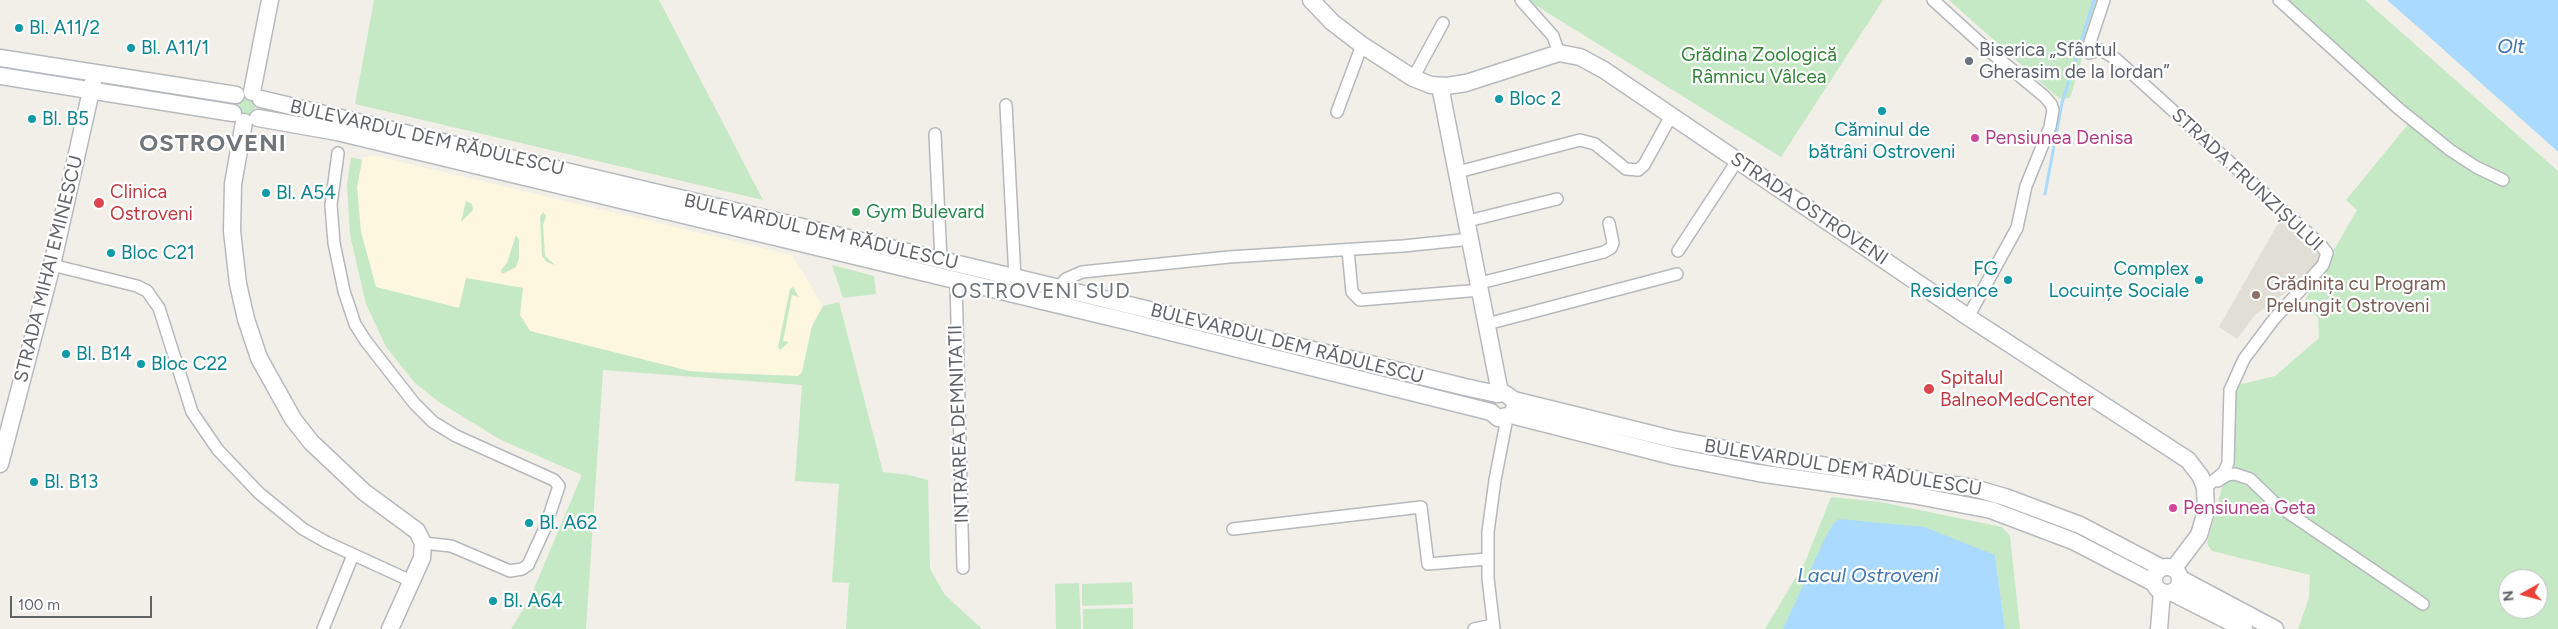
<!DOCTYPE html>
<meta charset="utf-8">
<style>
body{margin:0}
#map{position:relative;width:2558px;height:629px;overflow:hidden;background:#f1efe8;font-family:Figtree,sans-serif}
canvas{display:block}
.north{position:absolute;left:2498px;top:569px;width:50px;height:50px;box-sizing:border-box;background:#fff;border:1px solid #bfc1c3;border-radius:50%;rotate:263deg;font-size:14px;font-weight:700;line-height:20px;text-align:center;color:#5f6368}
.north::after{content:'';display:block;margin:auto;width:18px;height:22px;background:#ea4335;clip-path:polygon(50% 0,100% 100%,50% 72%,0 100%)}
.scale{position:absolute;left:10px;top:596px;width:142px;height:22px;box-sizing:border-box;border:2px solid #5f6368;border-top:0;padding-left:6px;font-size:15px;line-height:18px;white-space:nowrap;color:#5f6368;-webkit-text-stroke:4px #fff;paint-order:stroke}
</style>
<div id="map">
<canvas width="2558" height="629"></canvas>
<div class="north">N</div>
<div class="scale">100 m</div>
</div>
<script>
const g = document.querySelector('canvas').getContext('2d');
g.lineJoin = 'round';
function paint(path, color) {
  g.fillStyle = color;
  g.fill(path, 'evenodd');
}
function shape(rows) {
  const path = new Path2D();
  for (const r of rows) {
    if (r.length === 3) {
      path.moveTo(r[0] + r[2], r[1]);
      path.arc(r[0], r[1], r[2], 0, 2 * Math.PI);
      continue;
    }
    path.moveTo(r[0], r[1]);
    for (let i = 2; i < r.length; i += 2) path.lineTo(r[i], r[i + 1]);
  }
  return path;
}
function stroke(path, color, width, dash) {
  g.strokeStyle = color;
  g.lineWidth = width;
  g.lineCap = dash ? 'butt' : 'round';
  g.setLineDash(dash || []);
  g.stroke(path);
}
function write(font, color, halo, rows, align = 'center') {
  g.font = font + ' Figtree,sans-serif';
  g.lineWidth = 4.5;
  g.setLineDash([]);
  g.textBaseline = 'middle';
  g.strokeStyle = halo;
  g.fillStyle = color;
  for (const [text, x, y, turn = 0] of rows) {
    g.save();
    g.translate(x, y);
    g.rotate((+turn || 0) * Math.PI / 180);
    g.textAlign = isNaN(turn) ? turn : align;
    if (halo) g.strokeText(text, 0, 0);
    g.fillText(text, 0, 0);
    g.restore();
  }
}
paint(shape([
 [376,156,792,255,823,306,812,326,802,372,798,376,690,371,546,337,530,331,523,323,520,315,523,288,466,278,460,308,376,287,361,232,357,187,363,157]
]), '#fef7e0');
paint(shape([
 [2280,220,2322,254,2308,276,2255,315,2237,339,2219,327]
]), '#e1ded6');
paint(shape([
 [374,0,659,0,763,200,355,104],
 [1527,0,1883,0,1781,157],
 [1949,0,2100,0,2070,98,2061,99,2055,95],
 [2286,0,2365,0,2558,171,2558,629,2298,629,2309,598,2310,575,2212,551,2207,544,2221,491,2234,459,2232,439,2234,396,2238,385,2275,376,2319,338,2318,318,2307,306,2306,298,2357,210,2346,200,2410,122],
 [2508,579,2538,579,2538,609,2508,609],
 [247,107,8],
 [351,157,362,160,357,187,361,232,376,287,459,308,466,278,523,288,520,315,530,331,689,371,717,373,798,376,802,372,812,326,823,306,839,302,883,472,909,475,928,480,930,569,945,595,982,629,846,629,849,583,832,582,839,484,795,481,802,385,603,370,586,629,511,629,530,598,582,475,501,440,439,402,415,383,386,347,366,304,350,235,347,184],
 [466,201,472,204,473,210,461,222],
 [543,212,546,216,543,225,545,256,555,265,547,262,542,256,540,217],
 [516,235,519,240,519,258,516,267,502,274,501,270,507,263],
 [832,265,874,276,876,294,843,298],
 [793,287,799,297,792,295,783,341,789,342,780,350,778,347,790,289],
 [1831,497,1880,502,2002,527,2010,536,2020,629,2005,629,1995,555,1834,523,1783,629,1765,629,1805,562],
 [1132,582,1133,604,1082,606,1082,584],
 [1079,583,1081,629,1056,629,1055,584],
 [1133,608,1133,629,1083,629,1083,609]
]), '#c5e8c5');
paint(shape([
 [2387,0,2558,0,2558,152,2419,28],
 [1839,519,1924,527,1995,555,2005,629,1783,629,1826,536,1834,523]
]), '#aadaff');
paint(shape([
 [2384,0,2419,28,2558,152,2558,154]
]), '#f1efe8');
stroke(shape([
 [2045,194,2062,103,2094,0]
]), '#aadaff', 3);
const street = shape([
 [1521,0,1553,36,1559,53],
 [1933,0,1987,49,2044,96,2051,104,2053,110,2050,127,2026,186,2017,228,1968,317],
 [2104,0,2089,45,2089,53,2101,50,2116,59,2320,244,2327,253,2323,265,2274,319,2244,359,2230,390,2228,463,2224,472,2205,488],
 [2279,0,2399,109,2450,150,2476,167,2503,180],
 [1413,78,1443,23],
 [1006,105,1015,278],
 [1337,112,1362,45],
 [935,134,941,260],
 [338,153,331,205,334,243,344,291,355,324,365,340,414,403,433,422,456,436,554,480,559,486,545,528,528,565,522,569,510,571,451,546,423,543],
 [1458,172,1580,140,1595,144,1626,169,1638,170,1644,165,1671,116],
 [1468,221,1557,199],
 [1348,250,1352,292,1360,300,1481,290],
 [1678,251,1737,161],
 [52,265,137,286,147,291,159,308,192,412,218,450,259,493,303,529,326,542,411,581],
 [956,280,963,568],
 [1480,283,1604,252,1611,248,1613,243,1609,223],
 [1058,288,1066,279,1082,272,1229,257,1403,246,1471,239],
 [1487,324,1677,274],
 [2218,481,2227,475,2235,474,2250,479,2277,505,2423,604],
 [1233,529,1421,507,1428,564,1487,559],
 [323,629,353,555],
 [1474,629,1493,625],
 [1494,629,1488,578,1488,532,1495,480,1507,418]
]);
const secondary = shape([
 [1311,0,1332,22,1362,45,1413,78,1431,85,1447,86,1466,83,1559,53,1580,57,1604,70,1968,317,2188,460,2201,477,2205,488,2206,511,2199,535,2174,568],
 [0,58,236,95],
 [0,76,233,113],
 [1440,86,1500,393],
 [252,92,270,0],
 [261,99,1043,284,1465,387,1497,394,1504,393,1514,400,1672,439,1774,458,1974,488,2005,497,2080,525,2162,568],
 [258,118,337,132,1126,321,1491,412,1498,418,1511,415,1515,408,1514,400],
 [244,122,233,184,232,231,238,284,246,319,259,358,293,419,311,442,364,492,417,531,423,543,422,558,390,629],
 [1511,415,1676,457,1758,473,1913,495,1991,510,2073,541,2154,583],
 [0,464,52,265,95,73],
 [2167,580,13],
 [2181,579,2275,629],
 [2173,593,2244,629],
 [2159,629,2162,592]
]);
stroke(street, '#b5b8bc', 14);
stroke(secondary, '#b6babf', 19);
stroke(street, '#fff', 11);
stroke(secondary, '#fff', 16);
for (const [x, y, r, color] of [
 [19,28,5,"#0f9aa8"],
 [131,48,5,"#0f9aa8"],
 [1969,61,5,"#6b7280"],
 [1499,99,5,"#0f9aa8"],
 [1882,111,5,"#0f9aa8"],
 [32,119,5,"#0f9aa8"],
 [1975,138,5,"#d1479c"],
 [266,193,5,"#0f9aa8"],
 [99,203,6,"#e0444e"],
 [856,212,5,"#2e9e5b"],
 [111,253,5,"#0f9aa8"],
 [2008,280,5,"#0f9aa8"],
 [2199,280,5,"#0f9aa8"],
 [2256,295,5,"#8d6e63"],
 [66,354,5,"#0f9aa8"],
 [141,364,5,"#0f9aa8"],
 [1929,389,6,"#e0444e"],
 [34,482,5,"#0f9aa8"],
 [2173,508,5,"#d1479c"],
 [529,523,5,"#0f9aa8"],
 [493,601,5,"#0f9aa8"]
]) {
  const dot = new Path2D();
  dot.arc(x, y, r, 0, 2 * Math.PI);
  g.fillStyle = color;
  g.fill(dot);
  stroke(dot, '#fff', 2);
}
write('19px', '#0d838f', '#fff', [
 ["Bl. A11/2",29,28],
 ["Bl. A11/1",141,48],
 ["Bloc 2",1509,99],
 ["Bl. B5",42,119],
 ["Căminul de",1882,130,"center"],
 ["bătrâni Ostroveni",1882,152,"center"],
 ["Bl. A54",276,193],
 ["Bloc C21",121,253],
 ["FG",1998,269,"right"],
 ["Residence",1998,291,"right"],
 ["Complex",2189,269,"right"],
 ["Locuințe Sociale",2189,291,"right"],
 ["Bl. B14",76,354],
 ["Bloc C22",151,364],
 ["Bl. B13",44,482],
 ["Bl. A62",539,523],
 ["Bl. A64",503,601]
], 'left');
write('19px', '#5b616d', '#fff', [
 ["Biserica „Sfântul",1979,50],
 ["Gherasim de la Iordan”",1979,72]
], 'left');
write('19px', '#348238', '#fff', [
 ["Grădina Zoologică",1759,55],
 ["Râmnicu Vâlcea",1759,77]
]);
write('19px', '#5f6368', '#fff', [
 ["BULEVARDUL DEM RĂDULESCU",427,138,13],
 ["STRADA FRUNZIȘULUI",2247,180,43],
 ["STRADA OSTROVENI",1809,209,34],
 ["BULEVARDUL DEM RĂDULESCU",821,232,13],
 ["STRADA MIHAI EMINESCU",49,269,-76],
 ["BULEVARDUL DEM RĂDULESCU",1287,344,14],
 ["INTRAREA DEMNITATII",959,424,-92],
 ["BULEVARDUL DEM RĂDULESCU",1843,468,9]
]);
write('19px', '#b23c85', '#fff', [
 ["Pensiunea Denisa",1985,138],
 ["Pensiunea Geta",2183,508]
], 'left');
write('19px', '#be3a42', '#fff', [
 ["Clinica",110,192],
 ["Ostroveni",110,214],
 ["Spitalul",1940,378],
 ["BalneoMedCenter",1940,400]
], 'left');
write('19px', '#27864d', '#fff', [
 ["Gym Bulevard",866,212]
], 'left');
write('19px', '#785e54', '#fff', [
 ["Grădinița cu Program",2266,284],
 ["Prelungit Ostroveni",2266,306]
], 'left');
write('italic 20px', '#4174aa', '#fff', [
 ["Olt",2511,47],
 ["Lacul Ostroveni",1868,576]
]);
g.letterSpacing = '1px';
write('21px', '#70757a', '#fff', [
 ["OSTROVENI SUD",1041,292]
]);
g.letterSpacing = '0px';
g.letterSpacing = '1px';
write('bold 24px', '#70757a', '#fff', [
 ["OSTROVENI",213,144]
]);
g.letterSpacing = '0px';
</script>
